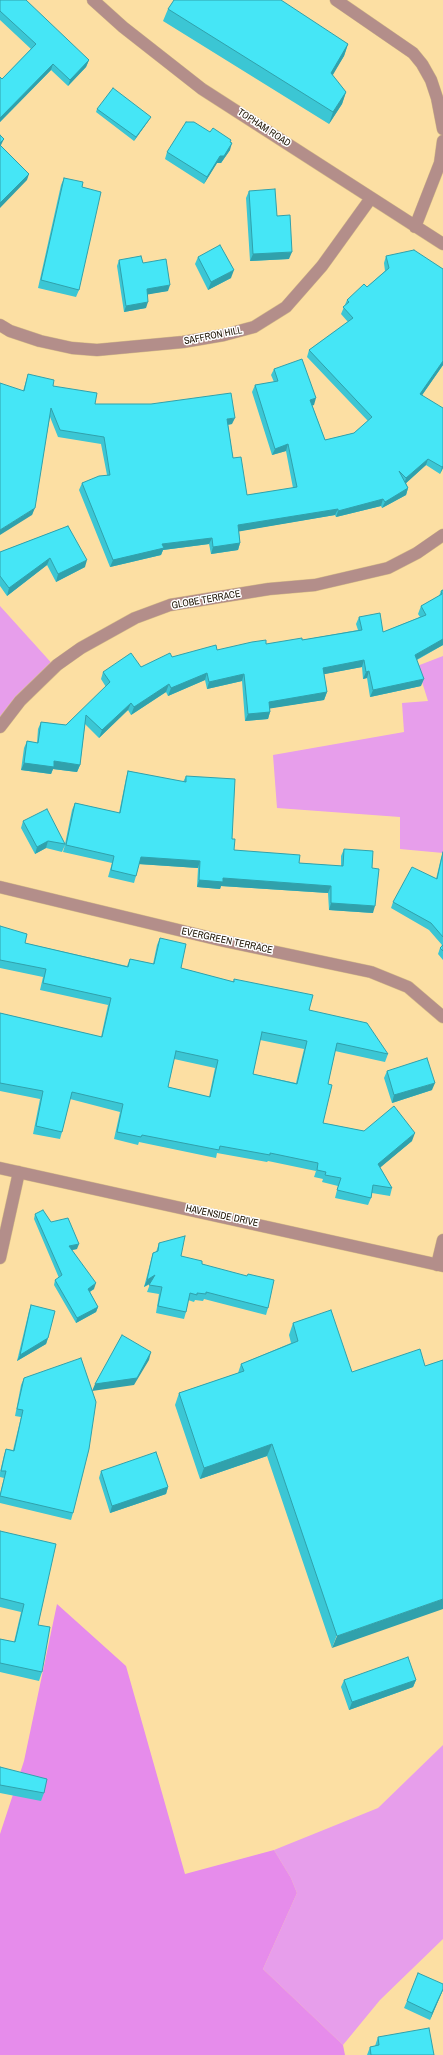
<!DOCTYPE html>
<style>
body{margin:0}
canvas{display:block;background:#fcdfa3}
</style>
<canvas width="443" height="2055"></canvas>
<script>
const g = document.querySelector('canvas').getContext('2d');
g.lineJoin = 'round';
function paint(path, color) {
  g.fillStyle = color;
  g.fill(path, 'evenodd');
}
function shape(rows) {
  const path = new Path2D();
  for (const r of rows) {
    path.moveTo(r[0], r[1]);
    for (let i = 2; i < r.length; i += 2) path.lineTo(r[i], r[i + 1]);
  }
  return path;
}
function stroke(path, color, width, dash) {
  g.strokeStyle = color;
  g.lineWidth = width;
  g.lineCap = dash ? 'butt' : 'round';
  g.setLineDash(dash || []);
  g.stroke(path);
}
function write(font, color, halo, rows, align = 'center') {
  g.font = font + ' "Archivo Narrow",sans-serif';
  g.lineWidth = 3;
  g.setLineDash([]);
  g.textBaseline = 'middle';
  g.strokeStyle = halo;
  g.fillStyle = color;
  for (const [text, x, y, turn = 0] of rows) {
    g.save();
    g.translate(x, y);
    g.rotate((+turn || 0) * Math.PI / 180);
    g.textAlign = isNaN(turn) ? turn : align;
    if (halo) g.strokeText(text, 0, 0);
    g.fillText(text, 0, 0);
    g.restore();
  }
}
paint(shape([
 [0,606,56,668,0,727],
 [443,656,443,853,400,849,400,817,277,808,273,755,404,732,402,703,428,701,417,666],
 [443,1745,443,1939,380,2000,343,2045,263,1969,297,1893,291,1878,274,1850,378,1808]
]), '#e79eeb');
paint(shape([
 [57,1604,126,1666,185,1874,274,1850,291,1878,297,1893,263,1969,343,2045,345,2055,0,2055,0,1834,24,1761]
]), '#e68ceb');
const minor = shape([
 [93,0,123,27,202,89,443,244],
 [336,0,413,53,422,64,431,80,437,98,443,129],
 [415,227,440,163,443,141],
 [0,325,10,331,40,341,72,348,97,350,183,342,224,335,254,327,286,307,322,266,371,198],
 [0,727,20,701,57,665,81,648,135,618,170,605,269,589,315,585,388,568,417,553,443,535],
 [0,887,224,941,371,972,408,987,443,1017],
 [0,1168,443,1266],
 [0,1258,19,1172],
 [437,1265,443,1240]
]);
stroke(minor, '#d8be89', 13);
stroke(minor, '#b38e8a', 12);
paint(shape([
 [0,0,89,60,86,67,68,86,51,70,0,122,0,77,2,79,31,49,0,20],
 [168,9,348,44,344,56,332,75,346,92,342,104,329,124,163,21],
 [97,109,149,120,134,141,96,112],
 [210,132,230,142,230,150,221,163,217,163,204,184,165,159,167,152],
 [64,178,82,187,79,290,76,297,38,288,61,185],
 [249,191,277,216,289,259,250,261,246,198],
 [386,256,443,269,443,365,422,395,443,468,440,474,426,465,406,483,408,488,406,495,382,508,381,506,336,517,335,515,239,531,240,543,238,550,211,554,209,544,163,550,161,555,110,567,79,490,82,483,107,475,101,444,58,437,50,417,32,515,23,391,26,381,28,374,53,386,95,404,232,424,228,425,233,458,247,495,293,488,286,451,272,455,252,392,255,385,274,382,271,375,274,369,314,405,312,405,325,440,354,433,368,421,307,357,309,350,348,322,341,314,347,300,367,287,385,271,384,263],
 [198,257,231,278,208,290,195,264],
 [119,260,143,263,168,291,147,294,146,308,124,312,117,266],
 [68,526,85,567,56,582,47,565,7,596,0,586,0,552],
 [443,590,443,645,417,660,421,686,370,697,367,678,363,679,362,667,324,674,327,692,324,700,270,708,270,712,268,719,245,721,242,681,207,689,205,680,168,696,166,692,131,715,128,710,99,738,85,724,80,765,77,772,53,769,51,774,21,770,24,748,27,741,37,743,38,729,41,722,66,725,106,687,101,679,103,672,141,667,172,657,217,650,302,640,358,630,356,624,359,617,383,632,420,617,418,614,421,606,439,596,441,591],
 [128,771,183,782,186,776,232,839,234,850,299,863,341,866,341,856,344,849,372,868,373,913,329,910,328,893,221,886,220,889,197,887,198,868,139,864,136,876,134,883,108,877,112,863,63,852,65,845,62,852,46,848,35,854,21,828,23,821,65,844,72,810,75,803,119,813,126,778],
 [443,852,443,960,438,954,440,948,442,945,429,930,391,908,393,902,436,879,441,858],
 [0,926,25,943,127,966,130,959,153,964,157,945,160,938,181,968,233,982,234,979,309,1010,388,1054,385,1062,335,1051,328,1084,323,1123,364,1131,412,1141,380,1167,392,1188,390,1196,372,1193,371,1198,368,1205,335,1198,338,1186,322,1182,323,1179,314,1177,316,1171,268,1161,267,1162,217,1153,216,1158,139,1142,138,1145,114,1139,120,1112,70,1099,62,1132,60,1139,33,1134,40,1099,0,1091,0,1013,101,1037,108,1005,40,990,43,977,0,968],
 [260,1040,304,1049,296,1083,253,1074],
 [174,1059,215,1068,209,1097,168,1087],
 [387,1071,432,1090,392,1103,384,1078],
 [35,1214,51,1222,77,1249,72,1250,94,1289,90,1292,98,1307,96,1312,76,1323,54,1285,55,1280,59,1278,34,1219],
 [159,1243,181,1256,202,1264,268,1308,266,1315,204,1299,203,1301,195,1300,194,1302,188,1300,186,1312,184,1319,156,1313,159,1294,147,1292,150,1284,144,1287,151,1260,153,1253,156,1252],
 [31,1305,48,1338,46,1344,17,1361,29,1311],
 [293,1323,352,1372,425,1366,443,1360,332,1648,267,1456,200,1479,175,1405,179,1393,238,1373,241,1364,291,1343,289,1335],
 [24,1378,73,1513,71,1520,0,1503,0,1494,4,1478,0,1477,0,1472,4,1455,6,1449,13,1450,21,1417,15,1416,21,1385],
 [101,1471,168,1487,166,1494,110,1513,99,1478],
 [0,1531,38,1625,42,1672,39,1681,0,1672,0,1639,14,1642,21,1612,0,1607],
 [344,1680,416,1680,413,1687,349,1710,341,1687],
 [0,1767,44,1793,41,1801,0,1793],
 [443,1984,443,1990,430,2020,404,2008,407,2001],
 [378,2037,434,2055,367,2055,370,2047,375,2046]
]), '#3bc6d4');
paint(shape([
 [348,44,344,56,327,85,331,73],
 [89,60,86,67,68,86,70,80],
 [53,64,51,70,0,122,0,118],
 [346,92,342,104,329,124,333,112],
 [151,117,149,120,134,141,136,137],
 [4,139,0,147,0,143],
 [232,143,230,150,221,163,217,163,204,184,207,177,220,156],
 [29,174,27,180,0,208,0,203],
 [292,252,289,259,250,261,253,254],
 [234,270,231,278,208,290,211,282],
 [170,285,168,291,145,295,147,289],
 [148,302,146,308,124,312,126,306],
 [443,361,443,365,418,401,420,394],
 [316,398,314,405,308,407,310,400],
 [235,418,232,424,224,425,227,419],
 [288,444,286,451,272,455,275,449],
 [428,459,426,465,404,485,406,478],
 [443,466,443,468,440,474,442,467],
 [408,488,406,495,382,508,385,502],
 [383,499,381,506,336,517,338,511],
 [35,508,32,515,0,535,0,530],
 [338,509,335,515,236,532,238,525],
 [212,538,209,544,163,550,161,555,110,567,113,560,162,544],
 [240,543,238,550,211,554,213,547],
 [50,558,47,565,7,596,9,588],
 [87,560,85,567,56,582,58,574],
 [443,639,443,645,412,662,415,655],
 [364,660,362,667,320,675,323,668],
 [369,671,367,678,363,679,366,672],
 [207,673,205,680,168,696,171,688],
 [244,674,242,681,207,689,209,682],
 [424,679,421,686,370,697,373,690],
 [169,684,166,692,131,715,134,707],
 [327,692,324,700,267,709,269,702],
 [131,703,128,710,99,738,102,730],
 [270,712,268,719,245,721,248,714],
 [54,761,80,765,77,772,53,769,51,774,21,770,24,763],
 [48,841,46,848,35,854,37,847],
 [141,857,200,861,198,868,138,864],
 [223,878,331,886,328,893,221,886,220,889,197,887,199,880],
 [331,903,375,906,373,913,329,910],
 [435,1083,432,1090,392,1103,394,1095],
 [415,1133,412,1141,375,1172,378,1164],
 [79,1244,77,1249,67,1251,69,1246],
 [155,1275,152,1282,144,1287,147,1280],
 [96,1283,94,1289,86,1294,88,1289],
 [98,1307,96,1312,76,1323,77,1318],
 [48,1338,46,1344,17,1361,20,1355],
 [151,1352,149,1360,134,1385,92,1391,95,1384],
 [272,1444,267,1456,200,1479,204,1468],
 [168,1487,166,1494,110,1513,112,1506],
 [443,1599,443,1609,332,1648,337,1636],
 [416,1680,413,1687,349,1710,352,1702],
 [443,1989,442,1992,430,2020,432,2013]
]), '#30a1ac');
const building = shape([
 [0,0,26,0,89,60,70,80,53,64,0,118,0,77,2,79,36,44,0,11,0,0],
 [174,0,281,0,348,44,331,73,346,92,333,112,168,9,174,0],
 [113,88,151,117,136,137,97,109,113,88],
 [186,122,194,122,210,132,213,128,231,140,230,142,232,143,224,156,220,156,207,177,167,152,186,122],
 [0,135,4,139,0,143,0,135],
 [0,145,29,174,0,203,0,145],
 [64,178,83,182,82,187,101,192,79,290,41,280,64,178],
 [275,189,277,216,290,215,292,252,253,254,249,191,275,189],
 [220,245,234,270,211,282,198,257,220,245],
 [414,250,443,269,443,361,420,394,443,408,443,466,442,467,428,459,406,478,399,471,408,488,385,502,383,499,338,511,338,509,238,525,240,543,213,547,212,538,162,544,164,548,113,560,82,483,99,476,110,475,104,437,60,430,51,408,35,508,0,530,0,383,24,391,28,374,54,380,53,386,97,393,95,404,151,404,231,393,235,418,227,419,233,458,241,457,247,495,297,487,288,444,275,449,255,385,278,381,274,369,302,359,316,398,310,400,325,440,354,433,372,417,309,350,353,318,343,307,349,302,347,300,364,284,367,287,389,268,386,256,414,250],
 [141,256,143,263,166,259,170,285,147,289,148,302,126,306,119,260,141,256],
 [68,526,87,560,58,574,50,558,9,588,0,576,0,552,68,526],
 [443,590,443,639,415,655,424,679,373,690,369,671,366,672,364,660,323,668,327,692,269,702,270,712,248,714,244,674,209,682,207,673,171,688,169,684,134,707,131,703,102,730,86,715,80,765,54,761,54,767,24,763,27,741,38,743,41,722,66,725,110,682,103,672,131,653,141,667,170,653,172,657,216,645,217,650,252,642,266,640,266,644,302,638,302,640,362,630,359,617,380,613,383,632,426,615,421,606,442,594,441,591,443,590],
 [128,771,186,782,186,776,235,779,232,839,235,839,234,850,300,855,299,863,343,866,344,849,373,851,372,868,379,869,375,906,331,903,331,886,223,878,223,882,199,880,200,861,141,857,136,876,111,870,114,856,66,845,75,803,120,813,128,771],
 [47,809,65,844,48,841,37,847,23,821,47,809],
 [443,852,443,937,431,923,393,902,412,867,437,879,443,852],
 [0,926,27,934,25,943,128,967,130,959,154,964,160,938,186,944,181,968,234,982,234,979,313,995,309,1010,367,1023,388,1054,337,1043,328,1084,332,1085,323,1123,364,1131,394,1106,415,1133,378,1164,392,1188,373,1185,371,1198,337,1190,341,1178,325,1175,326,1172,317,1170,318,1163,270,1153,270,1155,220,1146,219,1150,142,1135,141,1137,117,1132,123,1104,72,1092,62,1132,36,1126,43,1091,0,1083,0,1013,102,1037,111,998,43,983,46,969,0,960,0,926],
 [262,1032,307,1041,297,1084,253,1074,262,1032],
 [176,1051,218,1060,210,1097,168,1087,176,1051],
 [443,945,443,951,440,948,443,945],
 [427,1058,435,1083,394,1095,387,1071,427,1058],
 [43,1210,51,1222,68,1218,79,1244,69,1246,96,1283,88,1289,98,1307,77,1318,55,1280,62,1275,35,1214,43,1210],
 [185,1236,181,1256,202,1261,202,1264,247,1276,248,1274,274,1280,268,1308,206,1292,206,1294,197,1293,197,1295,190,1293,186,1312,158,1306,162,1287,149,1285,155,1275,147,1280,153,1253,158,1251,159,1243,185,1236],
 [31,1305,55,1311,48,1338,20,1355,31,1305],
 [331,1310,352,1372,420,1349,425,1366,443,1360,443,1599,337,1636,272,1444,204,1468,179,1393,244,1371,241,1364,298,1341,293,1323,331,1310],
 [122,1335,151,1352,137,1378,95,1384,122,1335],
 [81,1358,96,1402,89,1449,73,1513,0,1496,6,1471,1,1471,6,1449,14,1451,23,1410,17,1409,24,1378,81,1358],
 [156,1452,168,1487,112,1506,101,1471,156,1452],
 [0,1531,56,1544,38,1625,50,1627,42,1672,0,1663,0,1639,15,1642,24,1604,0,1598,0,1531],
 [408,1657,416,1680,352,1702,344,1680,408,1657],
 [0,1767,47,1779,44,1793,0,1785,0,1767],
 [418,1973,443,1984,443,1989,432,2013,407,2001,418,1973],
 [429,2028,434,2055,371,2055,370,2047,379,2045,378,2037,429,2028]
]);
paint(building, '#45e6f6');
stroke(building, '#30a1ac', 1);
write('10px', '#1b1100', '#fff', [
 ["TOPHAM ROAD",264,128,33],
 ["SAFFRON HILL",213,336,-11],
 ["GLOBE TERRACE",206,600,-10],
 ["EVERGREEN TERRACE",227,941,12],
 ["HAVENSIDE DRIVE",222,1216,12]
]);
</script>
